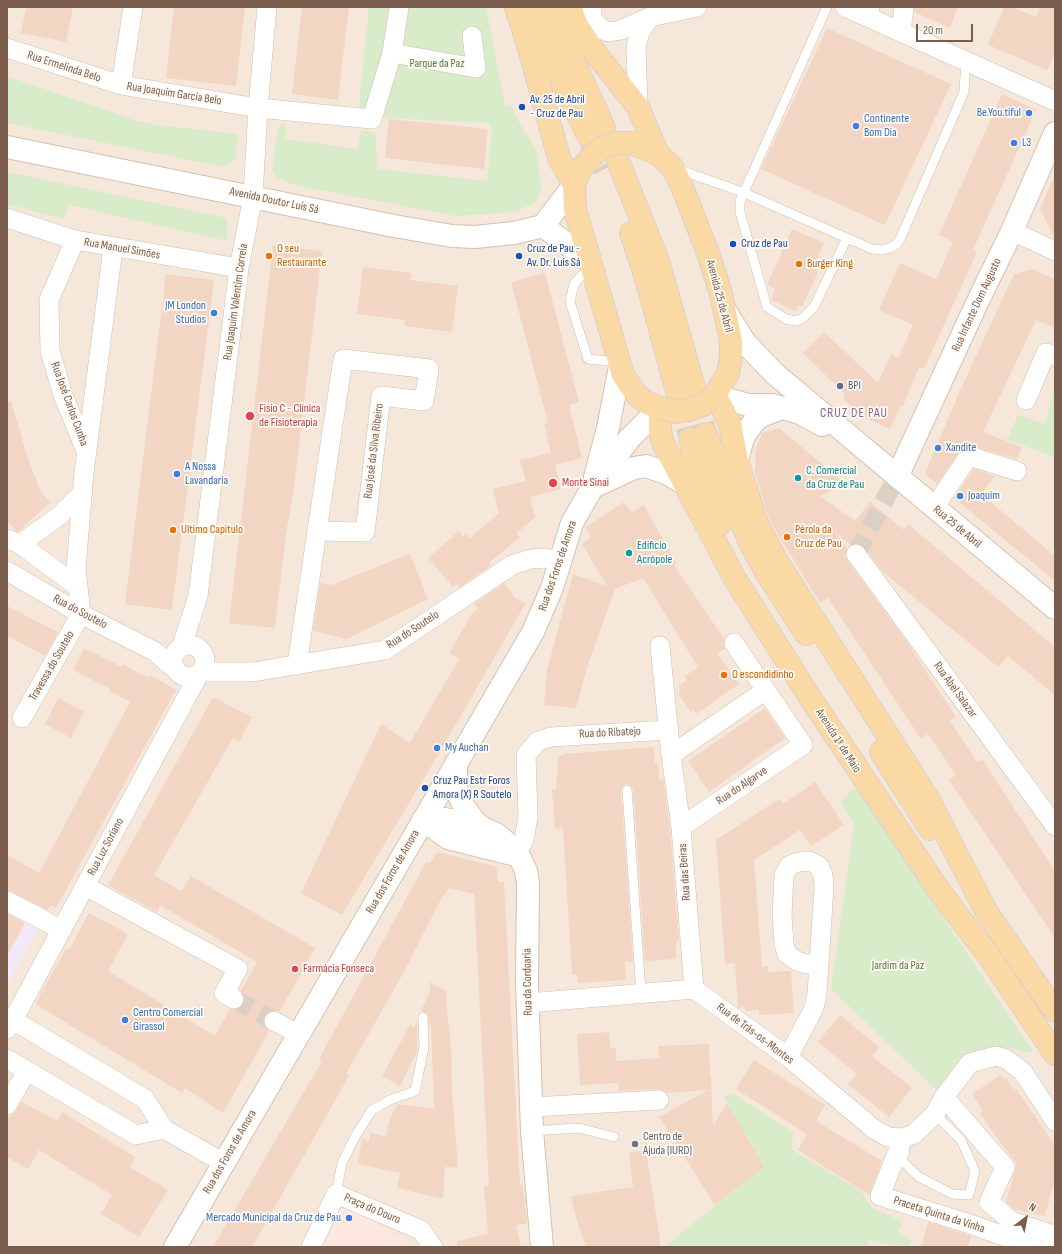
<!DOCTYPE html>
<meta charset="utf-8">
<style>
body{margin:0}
#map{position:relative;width:1062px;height:1254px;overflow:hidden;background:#fdf6ec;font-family:"Sofia Sans Condensed",sans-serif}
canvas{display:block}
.frame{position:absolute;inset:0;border:8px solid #7a5c4d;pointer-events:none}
.north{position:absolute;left:1006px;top:1198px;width:40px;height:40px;-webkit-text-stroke:3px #fffaf3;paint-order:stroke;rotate:32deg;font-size:11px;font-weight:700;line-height:16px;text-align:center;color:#7a5c4d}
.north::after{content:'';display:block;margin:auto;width:14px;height:18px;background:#7a5c4d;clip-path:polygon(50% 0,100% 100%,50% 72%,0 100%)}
.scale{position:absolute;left:916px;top:24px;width:57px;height:18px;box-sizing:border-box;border:2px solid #7a5c4d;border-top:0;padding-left:5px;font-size:12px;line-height:14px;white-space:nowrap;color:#7a5c4d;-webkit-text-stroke:3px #fffaf3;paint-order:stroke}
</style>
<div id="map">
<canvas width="1062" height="1254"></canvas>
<div class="frame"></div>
<div class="north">N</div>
<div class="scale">20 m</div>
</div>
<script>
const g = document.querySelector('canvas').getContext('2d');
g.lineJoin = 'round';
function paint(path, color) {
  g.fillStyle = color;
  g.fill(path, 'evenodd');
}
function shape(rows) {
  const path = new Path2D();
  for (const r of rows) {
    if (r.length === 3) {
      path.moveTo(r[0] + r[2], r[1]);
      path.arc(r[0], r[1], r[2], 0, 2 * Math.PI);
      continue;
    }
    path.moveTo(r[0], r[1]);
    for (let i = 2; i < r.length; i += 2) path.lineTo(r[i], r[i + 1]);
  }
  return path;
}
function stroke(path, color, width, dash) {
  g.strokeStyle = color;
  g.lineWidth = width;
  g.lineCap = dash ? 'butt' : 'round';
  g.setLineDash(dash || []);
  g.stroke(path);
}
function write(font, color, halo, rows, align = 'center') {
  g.font = font + ' "Sofia Sans Condensed",sans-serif';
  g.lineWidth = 3.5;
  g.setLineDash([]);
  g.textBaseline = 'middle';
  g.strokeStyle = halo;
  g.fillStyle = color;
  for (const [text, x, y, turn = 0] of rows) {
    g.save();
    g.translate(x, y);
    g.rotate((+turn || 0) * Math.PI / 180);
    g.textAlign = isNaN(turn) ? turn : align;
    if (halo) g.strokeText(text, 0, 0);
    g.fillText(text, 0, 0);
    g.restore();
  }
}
paint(shape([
 [7,7,1055,7,1055,1247,7,1247]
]), '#f5e8da');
paint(shape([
 [342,1204,412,1247,330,1247,326,1232]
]), '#fde8e0');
paint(shape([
 [7,912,38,929,7,985]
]), '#f3e8fa');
paint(shape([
 [369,7,486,7,505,106,512,106,517,119,537,151,541,190,537,201,516,212,456,216,294,185,278,178,272,168,278,127,285,123,286,139,358,149,361,129,375,133,378,169,487,181,492,130,490,123,358,117],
 [7,76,137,121,157,125,238,134,235,160,224,167,7,123],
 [7,172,227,218,227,241,69,205,64,219,7,204],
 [1055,384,1055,457,1007,440,1018,415,1045,424],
 [856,787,1033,1052,1021,1052,1015,1047,1002,1049,944,1097,831,989,854,825,841,801],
 [731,1093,794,1132,791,1149,861,1191,872,1208,902,1221,898,1232,912,1240,908,1247,898,1247,869,1240,867,1247,664,1247,763,1167,724,1097]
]), '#d8ecc9');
paint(shape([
 [26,7,73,7,66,42,21,33],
 [174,7,245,7,236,86,166,78],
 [302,7,349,7,338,100,292,94],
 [915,7,958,7,950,28,914,12],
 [1004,7,1012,7,1036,17,1040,7,1055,7,1055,52,1047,70,988,45],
 [827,28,951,84,885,225,761,169],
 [1002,94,1036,110,973,250,977,252,924,369,919,367,903,406,901,405,890,429,865,418,844,400,844,393,803,353,824,332,878,383,891,354,898,358,913,325,879,310,900,263,936,279,953,242,939,235],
 [389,119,488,129,484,169,385,158],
 [1055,174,1055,239,1040,209],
 [792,229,824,243,813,267,819,270,802,307,798,305,796,311,771,300,775,289,767,285],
 [273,245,322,251,294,488,286,534,275,628,229,623],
 [363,267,412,273,410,280,458,286,452,332,405,326,405,320,357,314],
 [1032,269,1055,279,1055,328,1036,320,983,432,1022,447,1017,459,972,446,966,446,960,450,937,484,928,477,926,471,958,395,1014,274],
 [545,273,579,402,569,405,582,458,555,465,561,489,530,497,535,517,517,533,520,537,489,563,491,566,460,587,457,583,453,587,428,558,459,531,463,537,466,534,470,538,499,513,493,489,526,481,520,460,551,453,544,424,548,423,511,282],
 [166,274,214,280,172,610,125,604],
 [11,401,28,459,41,492,50,502,18,532,7,522,7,402],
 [779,428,846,484,820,496,855,521,870,502,904,530,908,524,1055,647,1055,695,1008,656,998,667,882,571,865,547,860,544,851,545,836,533,847,549,845,555,847,560,906,641,956,717,950,721,977,762,982,759,1055,871,1055,938,949,780,956,775,928,734,921,739,828,598,820,603,770,521,755,473,756,448,762,433],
 [974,469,995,476,981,494,1055,556,1055,581,954,498],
 [624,502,632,513,644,505,676,563,674,565,724,639,725,649,717,653,739,684,696,714,694,710,691,712,678,694,681,691,678,686,687,680,685,676,698,667,643,578,615,589,588,664,576,708,544,705,547,670,573,574,607,586,582,544,591,538,586,527],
 [410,554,428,599,347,639,313,631,320,583,331,585],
 [504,583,515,598,526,603,438,755,342,915,301,893,381,724,410,743,459,659,449,653,472,614,478,608,474,604],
 [7,606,58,632,45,656,7,636],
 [84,648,122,667,123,664,148,678,150,675,176,690,56,908,51,905,48,910,7,890,7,855,39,873,130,702,109,691,110,689,73,670],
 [213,697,252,717,239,742,233,738,154,875,181,891,191,876,315,948,280,1011,273,1010,265,1015,263,1022,269,1031,223,1113,185,1088,182,1093,35,1004,66,948,69,950,89,913,128,934,108,971,215,1036,230,1009,239,1009,244,1004,245,999,241,991,257,962,160,905,157,912,108,885],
 [58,698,84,712,71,738,45,724],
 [765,708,785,738,709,792,688,761],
 [654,747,655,763,658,763,659,781,663,778,670,828,679,940,676,940,676,959,645,961,633,790,630,785,626,784,622,787,621,790,633,962,625,962,626,980,578,983,577,975,572,975,563,828,555,829,552,789,556,789,558,758,563,754],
 [815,782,844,825,811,846,800,830,754,860,762,967,768,966,768,972,791,971,794,1013,759,1015,759,1010,746,1011,744,1007,738,1008,735,963,725,964,716,840,779,799,783,804],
 [437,852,497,867,498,882,504,882,520,1185,523,1185,527,1224,516,1225,521,1247,457,1247,457,1241,488,1234,484,1187,489,1186,474,894,449,888,441,899,405,970,346,1074,349,1076,252,1247,213,1247,322,1061,319,1059,426,862,430,863],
 [7,913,25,923,7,956],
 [430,982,447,992,446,1002,451,1045,452,1091,458,1168,445,1167,443,1199,397,1188,400,1173,358,1164,362,1138,369,1141,370,1133,386,1137,390,1118,398,1104,434,1109,431,1023,429,1026,428,1014,421,1011,430,991],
 [840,1015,879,1047,872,1056,912,1088,889,1117,848,1084,857,1074,818,1042],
 [417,1021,417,1052,400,1086,382,1076,410,1025,414,1028],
 [609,1032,610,1047,616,1049,616,1061,659,1058,658,1046,709,1044,710,1073,709,1072,711,1075,713,1125,727,1103,764,1167,715,1205,659,1117,708,1090,668,1093,658,1089,618,1091,618,1083,580,1085,577,1034],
 [754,1060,825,1105,816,1121,882,1161,869,1195,798,1150,807,1134,736,1089],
 [1001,1075,1004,1079,1006,1078,1014,1090,1016,1088,1055,1146,1055,1178,1045,1216,1014,1209,1006,1202,1015,1171,1016,1162,999,1141,980,1113,983,1111,972,1094],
 [22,1102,57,1121,62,1112,135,1157,130,1167,168,1190,139,1237,101,1214,112,1195,39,1150,28,1169,7,1157,7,1119,16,1111],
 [641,1151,647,1156,661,1247,586,1247,577,1221,571,1196,633,1187,629,1153],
 [928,1222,971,1236,968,1247,921,1247]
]), '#f3d5c3');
stroke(shape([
 [856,554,897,477],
 [234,999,274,1021]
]), '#dcd0c4', 19, [19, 10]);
stroke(shape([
 [588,136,605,169],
 [695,391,706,434],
 [678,395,690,439]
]), '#dcd0c4', 22, [22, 11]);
const lane = shape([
 [827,7,740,201,740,212,767,307,786,319,796,321,803,318,814,307,847,238],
 [873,19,875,7],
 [678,168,686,172,742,192,872,249,882,250,890,248,897,244,901,237,964,92,966,61],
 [590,266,574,284,570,302,588,359,618,362],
 [627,790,641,993],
 [532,1131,579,1128,614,1137],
 [905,1152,901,1160,919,1177,952,1194,969,1195,975,1171,961,1140,935,1114],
 [336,1194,342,1163,356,1135,372,1110,390,1100,415,1091,424,1047,423,1017]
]);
const street = shape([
 [133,7,121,85,258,108,372,119,392,53,399,7],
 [592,7,592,16,594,21,603,30,609,32,621,30,650,17,697,7],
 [845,7,1055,101],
 [901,31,904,7],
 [7,48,121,85],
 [392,53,476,68,472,36],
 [638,107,636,47,640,32,650,17],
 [7,218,75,240,239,268],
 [1012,231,1055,251],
 [75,240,49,300,50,351,63,395,86,451],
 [1026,400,1046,353,1055,356],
 [934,508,969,456,1017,471],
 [7,539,20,544,78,587],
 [20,544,59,516,83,492],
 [856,554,1055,826],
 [7,571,81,614,154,651,174,668],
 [189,661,16],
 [182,646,198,596,239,268,253,196,258,108,267,7],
 [660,646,671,755,681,827,694,989],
 [297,665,317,531,343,359,429,369,424,401,381,396,365,532,317,531],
 [201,672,253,672,385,650,512,565,531,559,546,558,560,561],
 [22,718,81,614,76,568,84,473,113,248],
 [671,755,766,690],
 [681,827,803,745,734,643],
 [516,855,524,840,528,817,526,755,538,741,551,737,669,730],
 [85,886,238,969,224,993,234,999],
 [7,901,62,930],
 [528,1003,694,989,788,1057,874,1129,888,1137,903,1138,914,1134,935,1114,944,1097,970,1063,996,1056,1006,1059,1023,1072,1055,1121],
 [13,1020,199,674],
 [274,1021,298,1034],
 [7,1029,13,1020,145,1099,164,1129,224,1163],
 [788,1057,814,1008,817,994,819,964,824,887,823,875,819,866,810,861,798,862,789,866,784,875,782,915,784,944,787,954,797,961,807,964,819,964],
 [7,1059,136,1135,164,1129],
 [944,1097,1005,1167,989,1202,1011,1221,1054,1235,1051,1247],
 [7,1105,27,1071],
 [532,1107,659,1100],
 [903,1138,880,1196,970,1224,1034,1247],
 [311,1247,336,1194,421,1230,433,1247]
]);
const secondary = shape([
 [7,147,394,226,452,236,475,237,514,233,543,226],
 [543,226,590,261],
 [543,226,574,185],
 [726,312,746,344,775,374,1055,608],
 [715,395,748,405,773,405,783,408,800,413,822,425],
 [737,461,743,438,753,423,761,416,782,408],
 [595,477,608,428,620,367],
 [897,477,977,303,1012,231,1055,133],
 [595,486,634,468,646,466,666,473,685,484],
 [456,763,456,788,464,807,474,821,484,829],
 [423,820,445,819,484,829,496,834,507,843,521,860,526,871,528,883,527,984,532,1131,542,1247],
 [423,820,448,838,516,855],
 [175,1247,533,632,552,588,572,523,592,488,629,439,660,408]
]);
const primary = shape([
 [516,7,529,48,559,158,574,185],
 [531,7,554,63,588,136],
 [549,7,604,128],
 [569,7,578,27,596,54,638,107,658,154],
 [631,143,658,154,672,167,681,184,708,253,721,294,731,341,731,357,728,373,715,395,730,423,737,461,758,526,778,563,927,797,986,911,1055,1011],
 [589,159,580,171,574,185,575,209,623,375,636,394,647,403,660,408,660,432,663,443,735,579,811,699,940,892,991,959,1055,1054],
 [618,161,658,261,695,391],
 [631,233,646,278,678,395],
 [706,434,727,492,751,544,766,572,806,634],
 [690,439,696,461,720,524],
 [881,752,930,829]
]);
stroke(lane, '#d1beb0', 10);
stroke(street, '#d1beb0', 20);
stroke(secondary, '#d6c0b0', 24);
stroke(primary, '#dad1cd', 24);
stroke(lane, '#fff', 9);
stroke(street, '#fff', 19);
stroke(secondary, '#fff', 22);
stroke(primary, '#fbd9a5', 22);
const primaryBridge = shape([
 [589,159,602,148,616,143,631,143],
 [660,408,677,412,689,410,703,405,715,395]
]);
stroke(primaryBridge, '#dad1cd', 24, []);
stroke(primaryBridge, '#fbd9a5', 22);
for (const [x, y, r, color] of [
 [522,107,4,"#1a4fb4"],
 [1029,113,4,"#3f7fe0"],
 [856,126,4,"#3f7fe0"],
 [1014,143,4,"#3f7fe0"],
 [733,244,4,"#1a4fb4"],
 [269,256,4,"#e8710a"],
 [519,256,4,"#1a4fb4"],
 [799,264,4,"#e8710a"],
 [214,313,4,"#3f7fe0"],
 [840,386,4,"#5c6f8a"],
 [250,416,5,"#e0444e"],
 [938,448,4,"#3f7fe0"],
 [177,474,4,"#3f7fe0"],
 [798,478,4,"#0f9aa8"],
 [553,483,5,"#e0444e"],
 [960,496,4,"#3f7fe0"],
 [173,530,4,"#e8710a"],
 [787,537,4,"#e8710a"],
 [629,553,4,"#0f9aa8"],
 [724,675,4,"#e8710a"],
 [437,748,4,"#3f7fe0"],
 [425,788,4,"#1a4fb4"],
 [295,969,4,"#e0444e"],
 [125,1020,4,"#3f7fe0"],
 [635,1144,4,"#6b7280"],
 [349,1218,4,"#3f7fe0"]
]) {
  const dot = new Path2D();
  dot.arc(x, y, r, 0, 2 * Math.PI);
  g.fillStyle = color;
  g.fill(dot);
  stroke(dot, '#fffaf3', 1.5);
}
write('12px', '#537a41', '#fffaf3', [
 ["Parque da Paz",437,64],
 ["Jardim da Paz",898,966]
]);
write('12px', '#7a5c4d', '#fffaf3', [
 ["Rua Ermelinda Belo",64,67,18],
 ["Rua Joaquim Garcia Belo",174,94,9],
 ["Avenida Doutor Luís Sá",274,201,12],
 ["Rua Manuel Simões",122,249,10],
 ["Avenida 25 de Abril",719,296,75],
 ["Rua Joaquim Valentim Correia",236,302,-82],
 ["Rua Infante Dom Augusto",977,305,-65],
 ["Rua José Carlos Cunha",69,404,70],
 ["Rua José da Silva Ribeiro",374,451,-83],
 ["Rua 25 de Abril",957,527,40],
 ["Rua dos Foros de Amora",558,566,-71],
 ["Rua do Soutelo",80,612,28],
 ["Rua do Soutelo",413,630,-33],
 ["Travessa do Soutelo",52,666,-60],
 ["Rua Abel Salazar",955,690,54],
 ["Rua do Ribatejo",610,733,-3],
 ["Avenida 1º de Maio",838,741,57],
 ["Rua do Algarve",742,786,-34],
 ["Rua Luz Soriano",106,847,-62],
 ["Rua dos Foros de Amora",393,872,-60],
 ["Rua das Beiras",685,872,-94],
 ["Rua da Cordoaria",528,982,-91],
 ["Rua de Trás-os-Montes",755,1034,37],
 ["Rua dos Foros de Amora",230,1152,-60],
 ["Praça do Douro",372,1209,23],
 ["Praceta Quinta da Vinha",939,1215,18]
]);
write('12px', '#164399', '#fffaf3', [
 ["Av. 25 de Abril",530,100],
 ["- Cruz de Pau",530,114],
 ["Cruz de Pau",741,244],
 ["Cruz de Pau -",527,249],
 ["Av. Dr. Luis Sá",527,263],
 ["Cruz Pau Estr Foros",433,781],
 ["Amora (X) R Soutelo",433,795]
], 'left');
write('12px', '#366cbe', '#fffaf3', [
 ["Be.You.tiful",1021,113,"right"],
 ["Continente",864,119],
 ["Bom Dia",864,133],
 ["L3",1022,143],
 ["JM London",206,306,"right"],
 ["Studios",206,320,"right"],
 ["Xandite",946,448],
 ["A Nossa",185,467],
 ["Lavandaria",185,481],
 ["Joaquim",968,496],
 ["My Auchan",445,748],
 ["Centro Comercial",133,1013],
 ["Girassol",133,1027],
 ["Mercado Municipal da Cruz de Pau",341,1218,"right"]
], 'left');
write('12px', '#c56008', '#fffaf3', [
 ["O seu",277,249],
 ["Restaurante",277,263],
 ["Burger King",807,264],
 ["Ultimo Capitulo",181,530],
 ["Pérola da",795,530],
 ["Cruz de Pau",795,544],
 ["O escondidinho",732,675]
], 'left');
write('12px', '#4e5e75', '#fffaf3', [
 ["BPI",848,386]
], 'left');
write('12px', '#be3a42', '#fffaf3', [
 ["Fisio C - Clínica",259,409],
 ["de Fisioterapia",259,423],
 ["Monte Sinai",562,483],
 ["Farmácia Fonseca",303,969]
], 'left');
write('12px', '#0d838f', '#fffaf3', [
 ["C. Comercial",806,471],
 ["da Cruz de Pau",806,485],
 ["Edificio",637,546],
 ["Acrópole",637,560]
], 'left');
write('12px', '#5b616d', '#fffaf3', [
 ["Centro de",643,1137],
 ["Ajuda (IURD)",643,1151]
], 'left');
g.letterSpacing = '1px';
write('13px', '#846695', '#fffaf3', [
 ["CRUZ DE PAU",854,414]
]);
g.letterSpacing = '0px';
</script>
